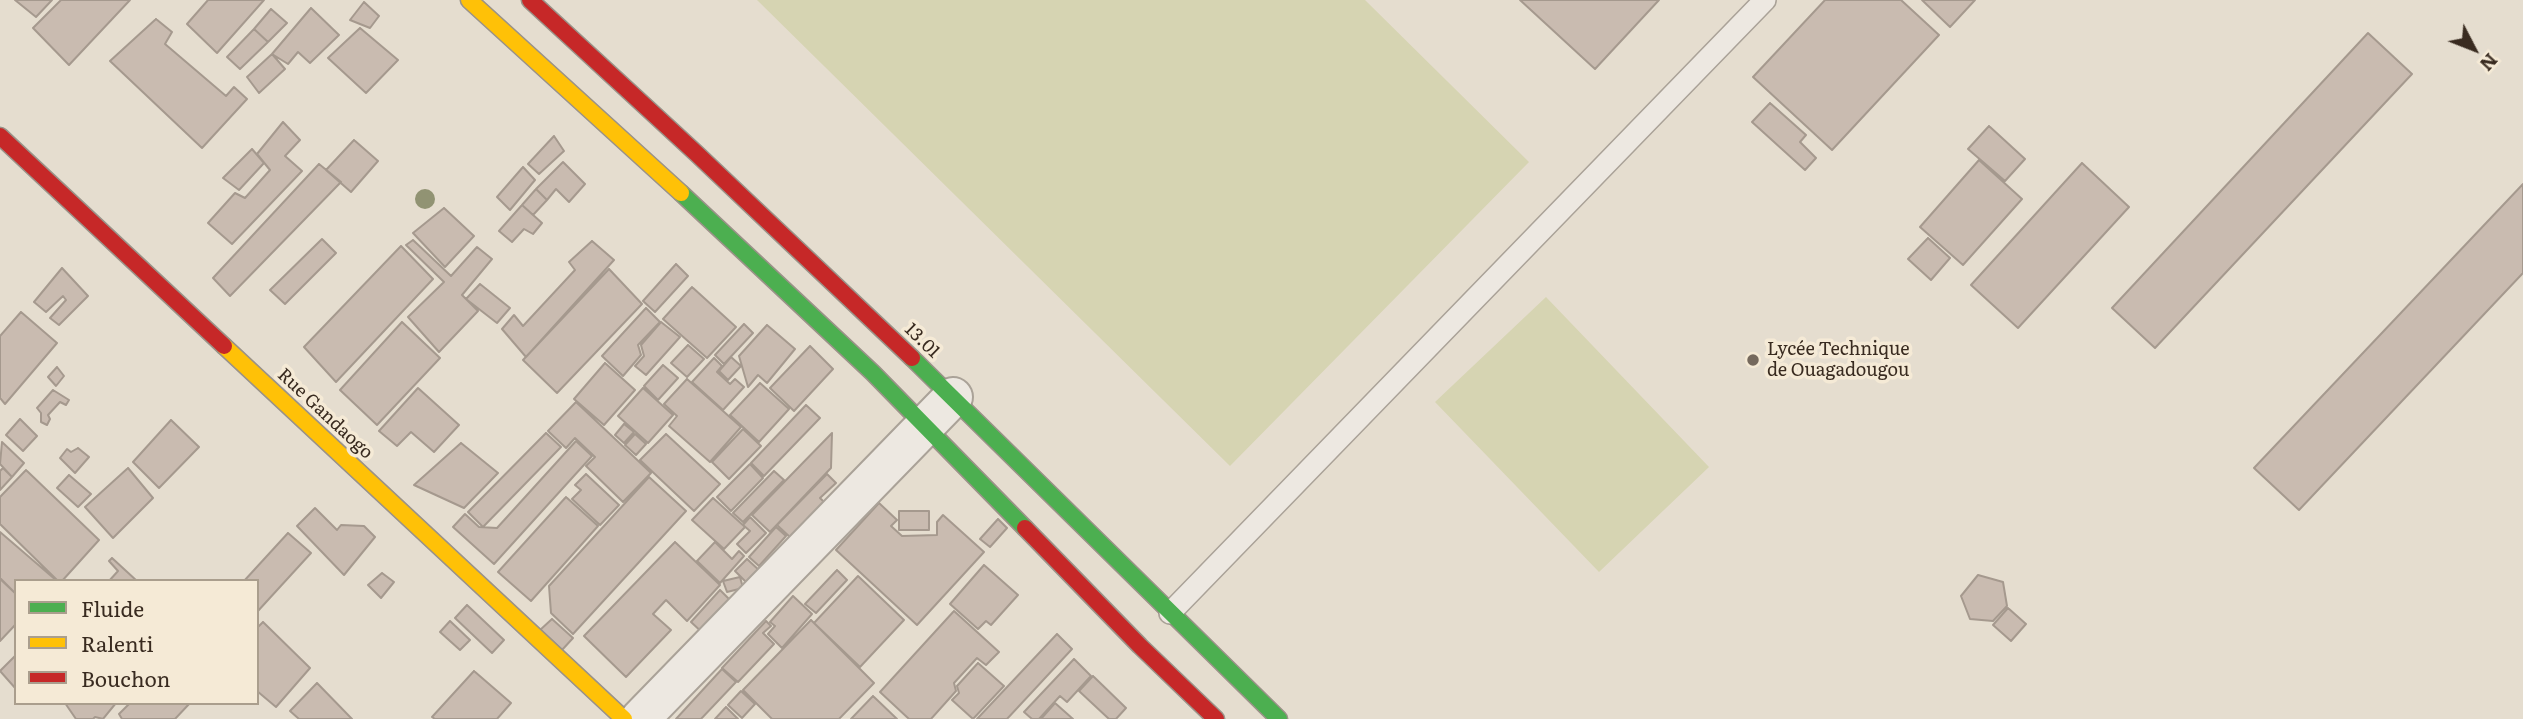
<!DOCTYPE html>
<meta charset="utf-8">
<style>
body{margin:0}
#map{position:relative;width:2523px;height:719px;overflow:hidden;background:#e5ddcf;font-family:Literata,serif}
canvas{display:block}
.legend{position:absolute;left:14px;top:579px;width:245px;height:126px;box-sizing:border-box;background:#f5ead6;border:2px solid #aa9e8d;margin:0;padding:9px 12px;list-style:none;font-size:21px;color:#392b20}
.legend li{display:flex;align-items:center;gap:14px;height:35px}
.legend b{width:35px;border:2px solid #aa9e8d}
.north{position:absolute;left:2439px;top:14px;width:70px;height:70px;-webkit-text-stroke:5px #f5ead6;paint-order:stroke;rotate:132deg;font-size:19px;font-weight:700;line-height:28px;text-align:center;color:#392b20}
.north::after{content:'';display:block;margin:auto;width:24px;height:32px;background:#392b20;clip-path:polygon(50% 0,100% 100%,50% 72%,0 100%)}
</style>
<div id="map">
<canvas width="2523" height="719"></canvas>
<ul class="legend">
<li><b style="height:9px;background:#4caf50"></b>Fluide</li>
<li><b style="height:9px;background:#ffc107"></b>Ralenti</li>
<li><b style="height:9px;background:#c62828"></b>Bouchon</li>
</ul>
<div class="north">N</div>
</div>
<script>
const g = document.querySelector('canvas').getContext('2d');
g.lineJoin = 'round';
function paint(path, color) {
  g.fillStyle = color;
  g.fill(path, 'evenodd');
}
function shape(rows) {
  const path = new Path2D();
  for (const r of rows) {
    path.moveTo(r[0], r[1]);
    for (let i = 2; i < r.length; i += 2) path.lineTo(r[i], r[i + 1]);
  }
  return path;
}
function stroke(path, color, width, dash) {
  g.strokeStyle = color;
  g.lineWidth = width;
  g.lineCap = dash ? 'butt' : 'round';
  g.setLineDash(dash || []);
  g.stroke(path);
}
function write(font, color, halo, rows, align = 'center') {
  g.font = font + ' Literata,serif';
  g.lineWidth = 7;
  g.setLineDash([]);
  g.textBaseline = 'middle';
  g.strokeStyle = halo;
  g.fillStyle = color;
  for (const [text, x, y, turn = 0] of rows) {
    g.save();
    g.translate(x, y);
    g.rotate((+turn || 0) * Math.PI / 180);
    g.textAlign = isNaN(turn) ? turn : align;
    if (halo) g.strokeText(text, 0, 0);
    g.fillText(text, 0, 0);
    g.restore();
  }
}
paint(shape([
 [757,0,1365,0,1529,162,1230,466],
 [1546,297,1709,467,1599,572,1435,402]
]), '#d6d4b2');
const building = shape([
 [15,0,52,0,36,17,15,0],
 [61,0,130,0,69,65,33,28,61,0],
 [208,0,264,0,217,53,187,24,208,0],
 [1520,0,1659,0,1595,69,1520,0],
 [1825,0,1901,0,1939,35,1832,150,1753,77,1825,0],
 [1922,0,1975,0,1950,27,1922,0],
 [364,2,379,16,370,28,350,20,364,2],
 [311,8,339,35,310,63,298,52,288,64,272,54,311,8],
 [271,9,287,23,268,42,254,29,271,9],
 [156,19,172,32,165,44,226,96,234,87,247,99,202,148,110,61,156,19],
 [360,28,398,60,366,93,328,58,360,28],
 [254,29,268,42,240,69,227,57,254,29],
 [2368,33,2412,74,2155,348,2112,308,2368,33],
 [272,54,285,69,259,93,247,77,272,54],
 [1770,103,1806,135,1800,142,1816,158,1805,170,1752,122,1770,103],
 [283,122,300,140,285,156,302,171,232,244,208,223,235,193,245,198,270,170,257,154,283,122],
 [1989,126,2025,159,2005,181,1968,149,1989,126],
 [554,136,564,151,539,174,528,164,554,136],
 [354,140,378,161,351,192,326,170,354,140],
 [252,149,264,163,239,190,223,178,252,149],
 [1979,160,2022,199,1963,265,1920,227,1979,160],
 [563,162,585,184,569,202,556,189,547,200,536,189,563,162],
 [2082,163,2129,207,2018,328,1971,285,2082,163],
 [319,164,341,182,230,296,213,278,319,164],
 [523,167,535,180,510,210,497,197,523,167],
 [2523,184,2523,273,2299,510,2254,468,2523,184],
 [536,189,547,200,533,215,522,205,536,189],
 [522,205,542,223,533,234,524,229,512,242,499,231,522,205],
 [444,208,474,236,445,267,413,233,444,208],
 [1928,238,1950,258,1931,280,1908,259,1928,238],
 [322,239,336,253,285,304,270,290,322,239],
 [413,240,451,276,477,247,492,259,462,295,478,311,439,352,408,317,444,282,406,245,413,240],
 [592,241,614,260,526,357,502,329,514,315,523,326,575,270,569,262,592,241],
 [401,246,433,279,336,382,304,347,401,246],
 [676,264,688,276,655,312,643,301,676,264],
 [62,268,88,296,59,325,50,318,66,300,63,296,46,312,34,302,62,268],
 [609,269,642,304,557,393,523,360,609,269],
 [480,284,510,308,497,323,466,299,480,284],
 [692,287,736,327,707,358,663,319,692,287],
 [646,308,660,322,638,345,641,355,623,376,602,356,646,308],
 [21,312,57,343,5,404,0,398,0,336,21,312],
 [402,322,440,358,377,425,340,390,402,322],
 [661,322,680,337,646,375,635,366,644,356,641,345,661,322],
 [744,324,753,333,724,364,715,355,744,324],
 [767,325,795,349,767,383,758,375,748,387,739,356,767,325],
 [688,345,704,359,687,377,671,363,688,345],
 [810,346,833,369,794,411,770,388,810,346],
 [731,357,741,366,728,380,719,371,731,357],
 [714,358,722,366,717,372,730,384,735,379,744,387,723,410,692,382,714,358],
 [605,363,635,390,604,425,574,399,605,363],
 [663,365,678,378,658,400,644,386,663,365],
 [57,367,64,376,56,386,48,377,57,367],
 [687,379,741,427,710,462,669,426,677,416,664,404,687,379],
 [760,383,789,409,759,442,730,415,760,383],
 [418,388,459,425,434,452,411,432,397,446,379,431,418,388],
 [643,388,673,415,648,443,618,416,643,388],
 [53,390,69,400,66,405,60,402,48,415,50,419,47,425,41,422,41,413,37,408,53,390],
 [576,402,651,473,623,502,586,466,595,457,575,438,566,448,548,431,576,402],
 [806,405,820,418,764,476,751,463,806,405],
 [20,419,37,436,23,451,6,435,20,419],
 [171,420,199,447,159,488,133,462,171,420],
 [624,424,634,432,624,443,615,435,624,424],
 [743,429,761,446,729,479,712,462,743,429],
 [546,433,561,447,483,527,468,512,546,433],
 [832,433,831,468,770,532,752,515,832,433],
 [635,434,646,444,636,455,625,445,635,434],
 [666,434,720,484,694,511,640,460,666,434],
 [576,441,592,456,494,564,453,527,465,514,479,527,497,528,576,441],
 [2,442,24,463,12,477,0,464,2,442],
 [461,443,498,473,464,508,414,485,461,443],
 [78,448,89,457,75,473,60,458,67,449,71,452,78,448],
 [750,464,763,478,731,511,717,497,750,464],
 [3,468,12,477,0,490,0,471,3,468],
 [128,468,153,498,113,538,85,507,128,468],
 [26,470,99,540,62,581,58,581,0,524,0,497,26,470],
 [774,471,784,480,743,522,733,513,774,471],
 [586,474,619,505,600,525,572,499,581,490,575,485,586,474],
 [827,474,836,483,820,498,826,504,792,539,777,525,827,474],
 [69,475,91,494,78,507,57,488,69,475],
 [649,477,686,511,573,634,551,613,549,586,649,477],
 [566,497,598,526,531,601,498,572,566,497],
 [713,498,745,527,724,549,692,520,713,498],
 [879,503,897,520,891,526,902,536,937,535,937,522,943,515,984,552,917,625,836,550,879,503],
 [315,508,337,530,341,525,364,526,375,537,344,575,297,526,315,508],
 [899,511,929,511,929,530,899,530,899,511],
 [750,517,766,533,746,553,737,544,750,531,743,525,750,517],
 [998,519,1007,528,990,547,980,539,998,519],
 [776,527,786,536,759,566,749,557,776,527],
 [0,532,57,581,16,581,16,594,0,579,0,532],
 [288,533,311,553,257,612,257,581,244,581,288,533],
 [675,542,720,585,687,621,666,600,653,614,671,630,626,677,584,636,675,542],
 [715,542,732,559,739,551,744,556,720,583,697,561,715,542],
 [112,558,137,581,109,581,118,571,109,561,112,558],
 [747,559,761,572,749,585,735,571,747,559],
 [984,565,1018,595,991,625,986,621,978,629,950,604,984,565],
 [837,570,847,580,816,613,805,604,837,570],
 [382,573,394,582,381,598,368,585,382,573],
 [1978,575,2003,582,2007,606,1993,621,1970,619,1961,596,1978,575],
 [858,576,904,620,860,667,814,623,858,576],
 [740,577,743,588,727,592,723,581,740,577],
 [0,578,16,594,16,624,0,641,0,578],
 [720,590,735,605,706,636,691,622,720,590],
 [793,596,812,614,782,648,768,634,775,626,770,622,793,596],
 [467,605,504,640,492,653,455,618,467,605],
 [2008,608,2026,624,2011,641,1993,625,2008,608],
 [954,611,999,652,986,665,977,658,954,683,956,691,931,719,909,719,880,692,954,611],
 [552,619,573,638,562,650,540,630,552,619],
 [811,620,874,683,839,719,772,719,743,690,811,620],
 [450,621,470,640,460,650,440,632,450,621],
 [766,621,771,626,763,633,774,644,738,682,722,668,766,621],
 [263,622,310,668,276,707,257,691,257,628,263,622],
 [1057,634,1072,649,1007,719,977,719,1057,634],
 [16,655,16,689,0,671,16,655],
 [1074,659,1091,676,1067,702,1060,696,1039,719,1032,719,1024,712,1074,659],
 [978,663,1004,686,973,719,952,700,959,693,957,686,978,663],
 [722,669,736,682,701,719,676,719,722,669],
 [474,671,511,703,497,719,435,719,432,717,474,671],
 [1093,676,1126,708,1116,719,1109,719,1079,691,1093,676],
 [317,683,352,719,299,719,290,711,317,683],
 [741,691,755,704,742,718,728,705,741,691],
 [873,696,897,719,851,719,873,696],
 [65,703,116,703,103,719,95,717,93,719,76,719,65,703],
 [130,703,190,703,175,719,122,719,119,714,130,703],
 [1055,703,1073,719,1041,719,1055,703],
 [726,707,738,719,715,719,726,707]
]);
paint(building, '#c9bbb0');
stroke(building, '#a5998e', 2);
const lane = shape([
 [1170,613,1765,0]
]);
const street = shape([
 [640,719,953,397]
]);
const fast = shape([
 [681,193,873,373,1025,528],
 [912,358,1279,719]
]);
const slow = shape([
 [469,0,681,193],
 [224,346,624,719]
]);
const jam = shape([
 [530,0,697,154,912,358],
 [0,136,224,346],
 [1025,528,1140,646,1216,719]
]);
stroke(lane, '#aaa298', 24);
stroke(street, '#aaa298', 42);
stroke(fast, '#9a9288', 19);
stroke(slow, '#9a9288', 19);
stroke(jam, '#9a9288', 19);
stroke(lane, '#ede8e1', 21);
stroke(street, '#ede8e1', 38);
stroke(fast, '#4caf50', 16);
stroke(slow, '#ffc107', 16);
stroke(jam, '#c62828', 16);
g.fillStyle = '#919373';
for (const [x, y] of [
 [425,199]
]) {
  g.beginPath();
  g.arc(x, y, 10, 0, 2 * Math.PI);
  g.fill();
}
for (const [x, y, r, color] of [
 [1753,360,7,"#75695d"]
]) {
  const dot = new Path2D();
  dot.arc(x, y, r, 0, 2 * Math.PI);
  g.fillStyle = color;
  g.fill(dot);
  stroke(dot, '#f5ead6', 2.5);
}
write('18px', '#392b20', '#f5ead6', [
 ["13.01",922,341,44],
 ["Rue Gandaogo",325,414,43]
]);
write('18px', '#392b20', '#f5ead6', [
 ["Lycée Technique",1767,350],
 ["de Ouagadougou",1767,371]
], 'left');
</script>
